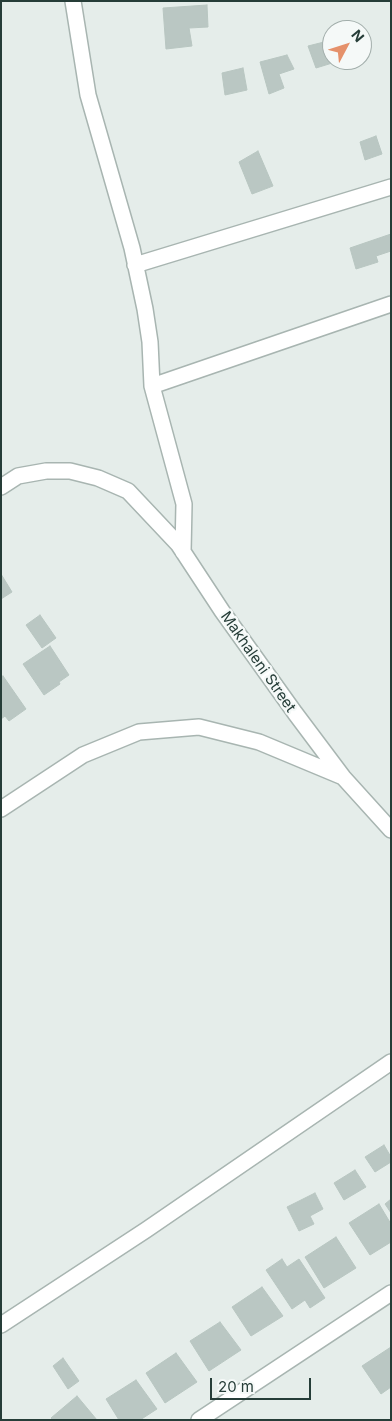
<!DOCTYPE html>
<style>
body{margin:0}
#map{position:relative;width:392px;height:1421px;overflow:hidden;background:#e5edea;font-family:Inter,sans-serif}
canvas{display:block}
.frame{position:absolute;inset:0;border:2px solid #263d38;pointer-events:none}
.north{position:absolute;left:322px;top:20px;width:50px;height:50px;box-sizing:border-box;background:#f5f9f8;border:1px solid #a2aeab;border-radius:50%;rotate:50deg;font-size:14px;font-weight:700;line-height:20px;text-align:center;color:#263d38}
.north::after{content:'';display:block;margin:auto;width:18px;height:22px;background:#e5916b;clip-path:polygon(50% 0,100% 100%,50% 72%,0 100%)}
.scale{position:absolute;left:210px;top:1378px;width:101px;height:22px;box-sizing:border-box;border:2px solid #263d38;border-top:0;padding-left:6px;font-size:15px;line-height:18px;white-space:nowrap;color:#263d38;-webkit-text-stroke:4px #f5f9f8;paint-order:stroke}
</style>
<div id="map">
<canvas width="392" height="1421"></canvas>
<div class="frame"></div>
<div class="north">N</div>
<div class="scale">20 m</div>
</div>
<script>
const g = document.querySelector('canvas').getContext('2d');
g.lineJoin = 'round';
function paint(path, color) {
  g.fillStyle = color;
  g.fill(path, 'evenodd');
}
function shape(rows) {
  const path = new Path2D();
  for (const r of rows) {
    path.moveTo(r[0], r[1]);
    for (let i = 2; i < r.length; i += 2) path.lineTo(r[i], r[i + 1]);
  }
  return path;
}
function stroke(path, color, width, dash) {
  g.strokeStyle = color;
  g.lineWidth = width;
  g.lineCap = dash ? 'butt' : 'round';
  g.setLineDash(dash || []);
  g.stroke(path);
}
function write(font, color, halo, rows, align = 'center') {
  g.font = font + ' Inter,sans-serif';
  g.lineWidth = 4.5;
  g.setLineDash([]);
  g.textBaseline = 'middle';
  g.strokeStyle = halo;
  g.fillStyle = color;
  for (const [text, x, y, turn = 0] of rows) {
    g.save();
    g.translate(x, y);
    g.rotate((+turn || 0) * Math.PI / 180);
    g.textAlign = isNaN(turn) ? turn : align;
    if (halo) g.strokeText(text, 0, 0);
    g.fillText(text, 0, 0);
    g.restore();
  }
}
const building = shape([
 [207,5,208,27,189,28,192,46,166,49,163,8,207,5],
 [362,33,367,52,362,54,362,33],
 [332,40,332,60,342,60,316,68,308,46,332,40],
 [287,55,294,69,279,74,284,88,269,94,260,62,287,55],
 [243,68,247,90,225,95,222,73,243,68],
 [376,136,382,154,365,160,360,142,376,136],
 [258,151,273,186,252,194,239,162,258,151],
 [391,234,391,251,376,256,378,262,356,269,350,248,391,234],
 [1,574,12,592,1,599,1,574],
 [40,615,56,638,42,648,26,625,40,615],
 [50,646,69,675,59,682,60,684,44,695,23,664,50,646],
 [3,676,26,709,9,721,5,716,1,719,1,677,3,676],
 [384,1145,391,1157,391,1162,375,1172,365,1157,384,1145],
 [355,1170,366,1187,344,1200,334,1183,355,1170],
 [315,1193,323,1209,310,1216,314,1224,299,1231,287,1207,315,1193],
 [391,1199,391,1213,385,1204,391,1199],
 [379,1204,391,1224,391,1242,370,1255,349,1223,379,1204],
 [336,1237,356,1268,324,1288,305,1257,336,1237],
 [282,1259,287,1267,299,1259,325,1298,310,1308,305,1300,292,1309,266,1270,282,1259],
 [262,1287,283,1316,251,1336,232,1307,262,1287],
 [220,1322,241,1350,209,1371,190,1341,220,1322],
 [391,1347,391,1387,381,1394,362,1366,391,1347],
 [176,1353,197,1382,165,1403,146,1373,176,1353],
 [63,1358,79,1381,68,1389,53,1366,63,1358],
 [136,1380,157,1409,140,1420,119,1420,106,1399,136,1380],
 [77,1396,97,1420,53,1420,51,1418,77,1396]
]);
paint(building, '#bac7c3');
stroke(building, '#b8c6c1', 1);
const minor = shape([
 [73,1,88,95,132,248,145,309,150,342,152,386,184,504,183,552],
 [135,265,391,187],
 [152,386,391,304],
 [1,487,18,476,46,471,70,471,98,478,128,491,178,544,222,611,295,713,343,777,391,830],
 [1,809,83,755,139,732,199,727,259,742,343,777],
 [1,1325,146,1230,391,1062],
 [199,1420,391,1293]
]);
stroke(minor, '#a8b5b1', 18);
stroke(minor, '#fff', 15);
write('15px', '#263d38', '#f5f9f8', [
 ["Makhaleni Street",258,662,55]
]);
</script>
